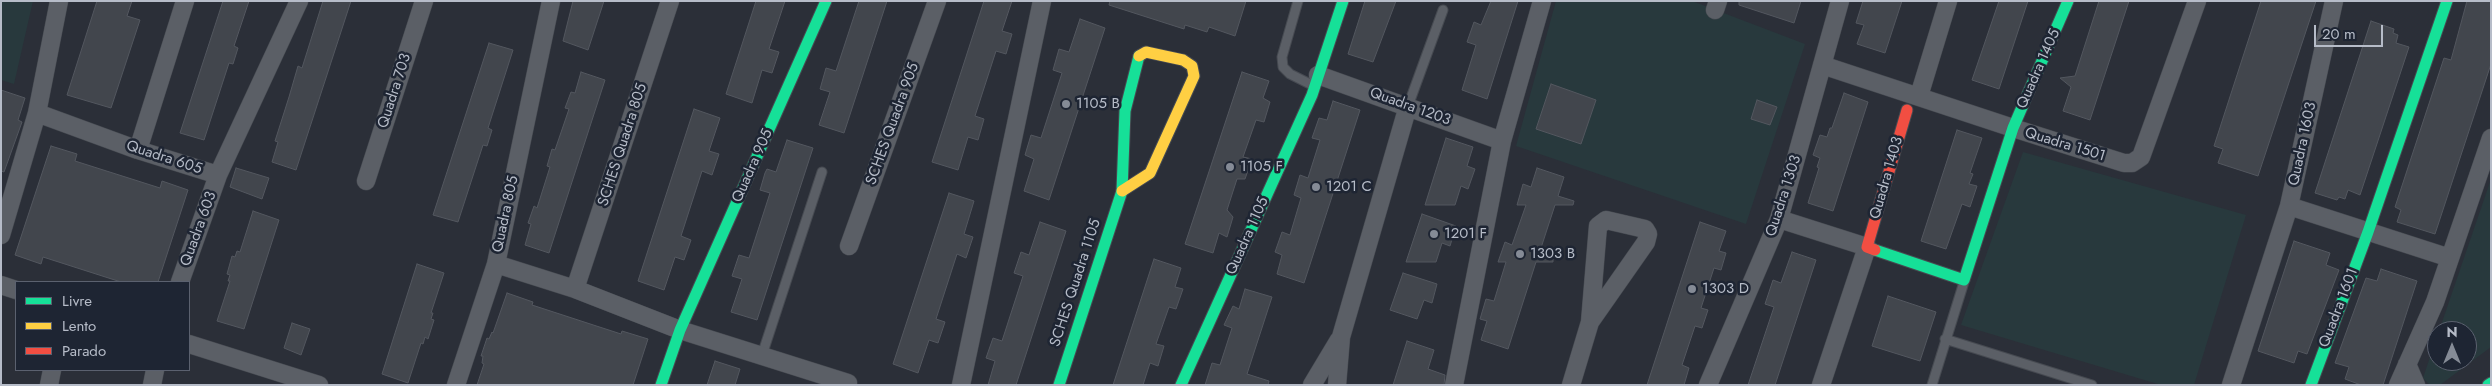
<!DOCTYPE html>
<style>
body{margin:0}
#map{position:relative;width:2492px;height:386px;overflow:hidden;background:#2b2f38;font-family:Jost,sans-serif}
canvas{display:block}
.frame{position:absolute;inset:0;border:2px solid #b6bcc8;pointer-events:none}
.legend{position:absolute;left:15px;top:281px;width:175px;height:90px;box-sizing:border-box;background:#1e2533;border:1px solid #5b616f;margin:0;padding:6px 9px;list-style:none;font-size:15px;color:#b6bcc8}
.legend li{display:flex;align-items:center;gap:10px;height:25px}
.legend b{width:25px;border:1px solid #5b616f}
.north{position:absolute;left:2427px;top:321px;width:50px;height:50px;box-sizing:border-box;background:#1e2533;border:1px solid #5b616f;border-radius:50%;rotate:0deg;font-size:14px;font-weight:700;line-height:20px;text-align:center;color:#b6bcc8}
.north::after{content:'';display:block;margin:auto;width:18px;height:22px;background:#858b96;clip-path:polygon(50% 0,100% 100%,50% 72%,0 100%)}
.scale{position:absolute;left:2314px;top:25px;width:69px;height:22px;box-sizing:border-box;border:2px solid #b6bcc8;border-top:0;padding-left:6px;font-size:15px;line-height:18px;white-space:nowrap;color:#b6bcc8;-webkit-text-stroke:4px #1e2533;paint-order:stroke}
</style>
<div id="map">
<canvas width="2492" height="386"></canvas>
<div class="frame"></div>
<ul class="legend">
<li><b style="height:6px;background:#16e098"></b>Livre</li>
<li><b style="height:6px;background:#ffcf43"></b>Lento</li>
<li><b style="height:6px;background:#f24e42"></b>Parado</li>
</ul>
<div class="north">N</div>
<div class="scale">20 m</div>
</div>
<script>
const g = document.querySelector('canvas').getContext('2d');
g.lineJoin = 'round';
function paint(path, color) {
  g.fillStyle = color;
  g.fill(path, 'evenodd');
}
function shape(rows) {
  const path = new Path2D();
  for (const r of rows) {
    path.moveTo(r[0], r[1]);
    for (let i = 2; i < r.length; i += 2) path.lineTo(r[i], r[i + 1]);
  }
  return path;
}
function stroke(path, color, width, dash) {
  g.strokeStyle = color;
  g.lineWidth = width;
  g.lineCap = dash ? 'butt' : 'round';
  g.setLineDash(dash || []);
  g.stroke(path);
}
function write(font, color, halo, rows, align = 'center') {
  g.font = font + ' Jost,sans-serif';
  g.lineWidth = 5;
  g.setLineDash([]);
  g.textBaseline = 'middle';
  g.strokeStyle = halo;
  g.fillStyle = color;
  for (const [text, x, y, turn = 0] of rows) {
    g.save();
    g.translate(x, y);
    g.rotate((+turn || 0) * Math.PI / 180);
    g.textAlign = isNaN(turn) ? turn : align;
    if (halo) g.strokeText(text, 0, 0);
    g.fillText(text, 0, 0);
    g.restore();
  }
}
paint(shape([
 [1,1,33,1,14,84,1,80],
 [1556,1,1692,1,1805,44,1746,224,1516,146],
 [2023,152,2246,215,2194,385,2161,385,1961,325],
 [2491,179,2491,347,2440,385,2430,385,2423,378,2437,336,2437,361,2467,361,2467,331,2439,331]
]), '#28393d');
const building = shape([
 [97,1,132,1,127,16,140,20,111,108,67,95,97,1],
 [223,1,249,1,234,46,238,48,233,64,229,63,204,140,180,133,223,1],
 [323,1,351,1,296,170,272,162,278,142,275,141,289,97,298,66,302,68,323,1],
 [573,1,604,1,588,50,563,41,573,1],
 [756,1,785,1,769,49,779,52,772,73,762,70,752,103,726,94,756,1],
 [859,1,887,1,844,133,819,125,830,92,820,89,826,68,836,71,859,1],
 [984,1,1012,1,1002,31,1012,34,1006,54,996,51,975,116,984,119,978,140,968,137,958,170,932,162,984,1],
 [1110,1,1246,1,1235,36,1209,27,1207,32,1185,25,1184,29,1109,5,1110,1],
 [1365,1,1396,1,1373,62,1348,54,1365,1],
 [1491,1,1518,1,1487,99,1462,90,1476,45,1467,42,1474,22,1481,25,1491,1],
 [1739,1,1801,1,1794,23,1739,5,1739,1],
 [1863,1,1902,1,1885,53,1857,44,1864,25,1856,23,1863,1],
 [1999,1,2028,1,1999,89,1972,80,1999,1],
 [2099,1,2129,1,2090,120,2063,111,2071,87,2060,78,2075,76,2099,1],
 [2261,1,2316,1,2258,176,2218,163,2223,149,2214,146,2261,1],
 [2467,1,2491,1,2491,64,2435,234,2397,222,2401,210,2395,207,2444,58,2451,60,2467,1],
 [1080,19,1105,28,1049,200,1024,191,1034,159,1025,155,1031,135,1041,138,1062,73,1053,70,1059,49,1069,52,1080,19],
 [2371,21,2394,29,2393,33,2398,35,2396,43,2409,47,2360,195,2348,190,2345,199,2339,197,2337,200,2315,193,2371,21],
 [489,43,513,50,488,128,492,130,487,146,483,145,458,222,433,215,489,43],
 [581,72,605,80,549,253,525,245,531,224,528,223,534,206,537,208,550,167,547,166,552,149,555,150,569,109,565,108,571,92,575,93,581,72],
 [1242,72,1269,81,1263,98,1270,102,1264,122,1256,120,1243,157,1252,159,1245,179,1237,179,1227,210,1233,217,1227,237,1219,233,1213,253,1185,244,1242,72],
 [1551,84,1596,100,1581,144,1536,129,1551,84],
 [1,90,25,98,18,120,22,122,4,172,1,171,1,90],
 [1844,93,1868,102,1833,211,1808,203,1819,168,1817,167,1820,158,1813,155,1820,135,1827,137,1830,128,1832,128,1844,93],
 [1757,100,1777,107,1770,125,1751,119,1757,100],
 [1333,101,1360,110,1304,283,1277,274,1282,255,1275,252,1282,232,1290,235,1301,198,1294,195,1300,175,1308,178,1320,140,1312,138,1319,118,1327,120,1333,101],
 [694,109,720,118,709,151,719,154,712,175,702,171,681,236,691,240,684,260,675,257,664,290,638,281,694,109],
 [1957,130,1982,138,1970,173,1973,174,1969,184,1977,186,1970,207,1962,204,1946,249,1921,241,1957,130],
 [1446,138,1473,147,1467,166,1475,169,1468,189,1461,186,1455,205,1425,205,1446,138],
 [787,140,813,148,757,320,731,312,742,279,732,276,739,255,749,258,770,193,760,190,765,173,767,169,776,172,787,140],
 [51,146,77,154,75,161,160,188,162,181,188,190,158,282,121,282,43,257,41,264,15,255,51,146],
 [236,168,269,178,262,199,230,187,236,168],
 [1537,168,1564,177,1558,196,1574,201,1573,205,1555,205,1539,254,1553,259,1553,262,1536,262,1508,349,1481,340,1487,321,1480,319,1486,299,1494,301,1506,262,1498,262,1505,242,1512,245,1526,205,1517,205,1523,184,1531,187,1537,168],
 [949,193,974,201,964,234,973,237,966,258,957,254,936,319,945,322,938,343,929,340,918,373,893,364,949,193],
 [253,211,279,220,244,329,217,321,230,281,228,281,230,275,227,274,232,256,235,257,237,251,240,252,253,211],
 [1422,214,1456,226,1450,246,1442,243,1436,262,1406,262,1422,214],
 [1040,222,1066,231,1016,385,988,385,995,361,986,358,993,338,1002,341,1023,276,1014,273,1021,252,1029,255,1040,222],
 [1700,222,1726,231,1719,251,1726,253,1721,270,1714,268,1701,308,1708,310,1702,328,1695,326,1682,365,1689,368,1684,385,1647,385,1700,222],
 [2294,241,2330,253,2326,265,2339,270,2307,354,2298,351,2294,363,2258,351,2294,241],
 [1792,252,1816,260,1775,385,1748,385,1774,307,1765,304,1773,280,1781,283,1792,252],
 [1154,259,1181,268,1175,287,1183,289,1176,309,1169,307,1156,344,1164,346,1158,366,1150,363,1143,385,1113,385,1154,259],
 [417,264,444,273,431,313,433,313,431,319,434,320,428,339,425,337,423,344,421,343,408,383,382,374,417,264],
 [2381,269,2417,281,2383,385,2361,385,2345,379,2349,367,2335,363,2366,278,2377,281,2381,269],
 [1403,273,1437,284,1432,303,1424,300,1417,319,1390,310,1403,273],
 [1245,289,1272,297,1247,374,1269,381,1268,385,1205,385,1212,363,1220,365,1232,328,1224,325,1233,306,1239,309,1245,289],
 [507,293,533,302,532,305,621,334,622,331,648,339,633,385,477,385,484,364,482,363,483,356,481,356,487,338,489,339,492,332,493,333,507,293],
 [1888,296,1936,312,1920,361,1872,346,1888,296],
 [292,323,310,329,301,355,284,348,292,323],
 [1407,341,1434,350,1428,369,1445,375,1444,385,1393,385,1407,341],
 [715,361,740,369,735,385,707,385,715,361]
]);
paint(building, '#42464d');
stroke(building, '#53575f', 1);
const lane = shape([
 [1298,1,1282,57,1283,67,1290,74,1314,86],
 [1408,106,1443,10],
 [1945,339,2092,385],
 [762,355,822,172],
 [1932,385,1964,282]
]);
const street = shape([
 [1715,10,1718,1],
 [1822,65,2013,128,2124,163,2132,163,2141,157,2197,1],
 [1318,75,1502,141],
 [1919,96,1948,1],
 [37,113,138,150,218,175],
 [138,150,185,1],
 [366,181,424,1],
 [2289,206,2450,258],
 [1779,219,1867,247,1821,385],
 [1,235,37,113,59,1],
 [849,246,937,1],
 [496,264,575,289,680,330,848,383],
 [180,282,218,175,299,1],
 [1,285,16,290],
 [575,289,670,1],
 [189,344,319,385],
 [2407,364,2416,385],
 [49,385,52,370],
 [152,385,155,370],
 [456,385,496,264,551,1],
 [961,385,1042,1],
 [1312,385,1339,340],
 [1337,385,1341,337,1408,106],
 [1454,385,1502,141,1542,1],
 [1571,385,1590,322,1598,226,1606,220,1645,229,1648,234,1646,242,1590,322],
 [1708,385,1779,219,1840,1],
 [2231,385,2289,206,2334,1],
 [2398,385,2435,302,2491,138]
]);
const fast = shape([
 [1875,250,1964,280,2013,128,2068,1],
 [661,385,680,330,826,1],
 [1059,385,1122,191,1125,111,1139,56],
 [1181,385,1312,95,1343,1],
 [2311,385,2368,232,2447,1],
 [2488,385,2491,383]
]);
const slow = shape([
 [1122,191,1150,173,1194,76,1192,66,1183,60,1146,52,1139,56]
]);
const jam = shape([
 [1875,250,1867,247,1907,110]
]);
stroke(lane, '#464a51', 11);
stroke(street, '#464a51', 19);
stroke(fast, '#464a51', 13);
stroke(slow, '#464a51', 13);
stroke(jam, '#464a51', 13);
stroke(lane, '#5b5f66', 9);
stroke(street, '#5b5f66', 18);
stroke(fast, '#16e098', 11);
stroke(slow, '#ffcf43', 11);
stroke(jam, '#f24e42', 11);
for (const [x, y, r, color] of [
 [1066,104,5,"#858b96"],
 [1230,167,5,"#858b96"],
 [1316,187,5,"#858b96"],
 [1434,234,5,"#858b96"],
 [1520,254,5,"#858b96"],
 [1692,289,5,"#858b96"]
]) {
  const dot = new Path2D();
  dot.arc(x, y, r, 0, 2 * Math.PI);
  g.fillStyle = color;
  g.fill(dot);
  stroke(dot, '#1e2533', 2);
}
write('15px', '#b6bcc8', '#1e2533', [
 ["Quadra 1405",2039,69,-66],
 ["Quadra 703",395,91,-72],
 ["Quadra 1203",1410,107,20],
 ["SCHES Quadra 905",893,124,-70],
 ["Quadra 1603",2303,144,-78],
 ["SCHES Quadra 805",623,145,-72],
 ["Quadra 1501",2065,145,17],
 ["Quadra 605",164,158,18],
 ["Quadra 905",753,166,-66],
 ["Quadra 1403",1887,178,-74],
 ["Quadra 1303",1784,196,-72],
 ["Quadra 805",506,214,-78],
 ["Quadra 603",199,229,-70],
 ["Quadra 1105",1248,236,-66],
 ["SCHES Quadra 1105",1076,283,-72],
 ["Quadra 1601",2339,308,-69]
]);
write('15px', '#b6bcc8', '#1e2533', [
 ["1105 B",1076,104],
 ["1105 F",1240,167],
 ["1201 C",1326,187],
 ["1201 F",1444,234],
 ["1303 B",1530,254],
 ["1303 D",1702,289]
], 'left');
</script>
